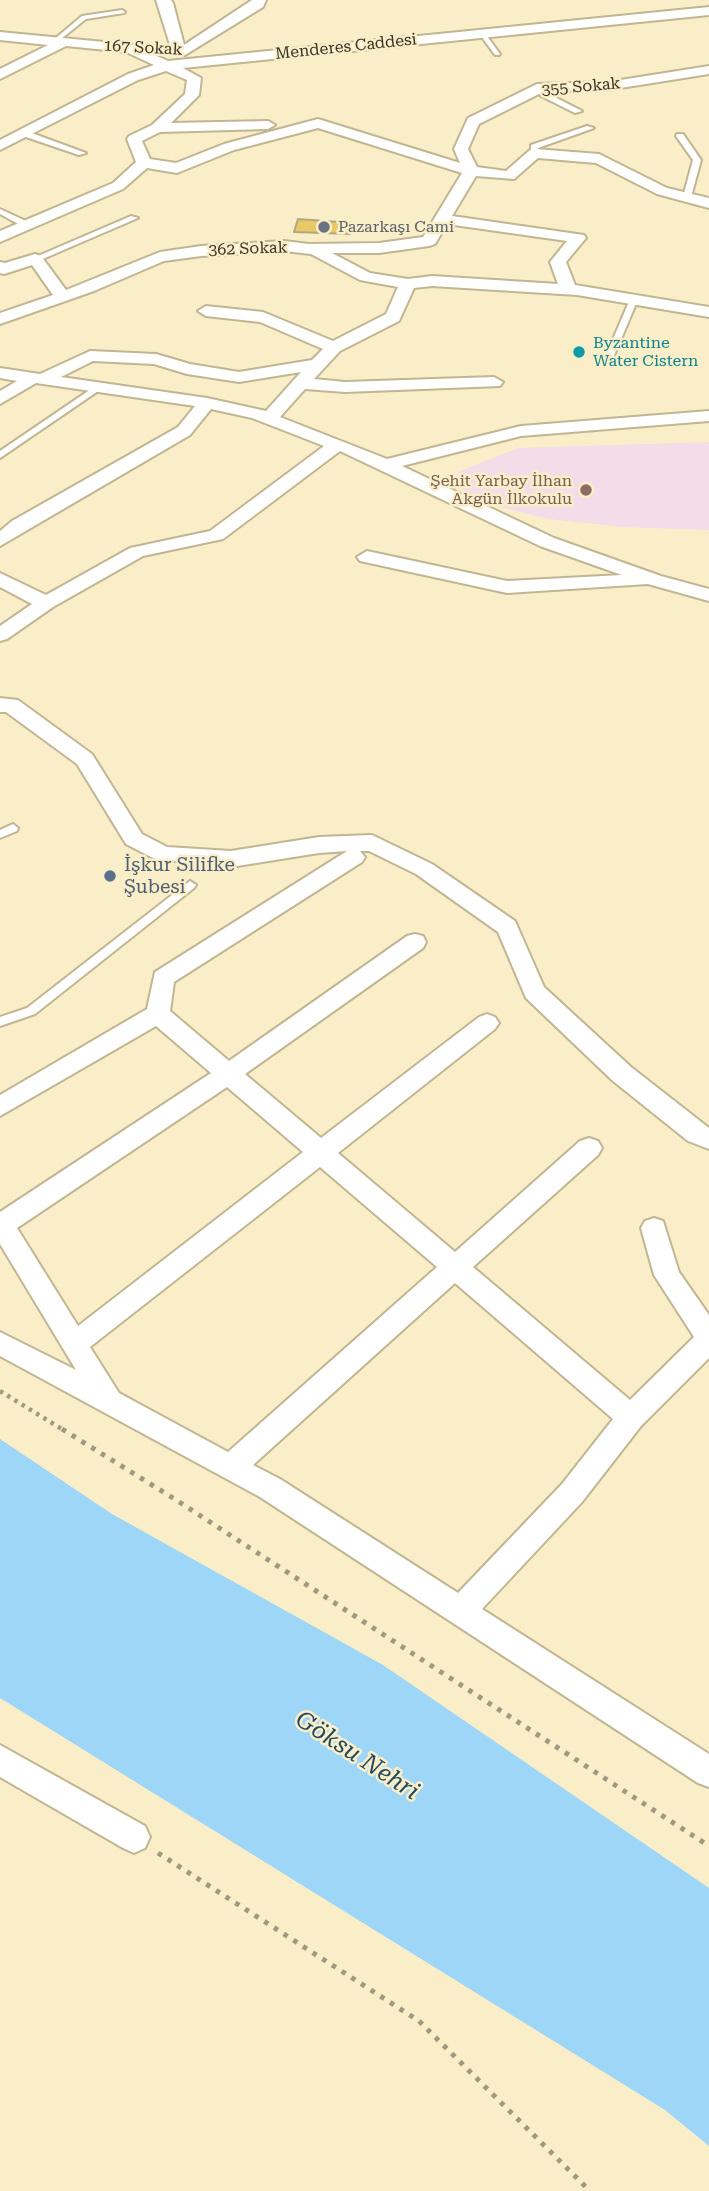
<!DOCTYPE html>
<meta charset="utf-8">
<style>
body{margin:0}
canvas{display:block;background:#faeec9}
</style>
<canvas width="709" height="2191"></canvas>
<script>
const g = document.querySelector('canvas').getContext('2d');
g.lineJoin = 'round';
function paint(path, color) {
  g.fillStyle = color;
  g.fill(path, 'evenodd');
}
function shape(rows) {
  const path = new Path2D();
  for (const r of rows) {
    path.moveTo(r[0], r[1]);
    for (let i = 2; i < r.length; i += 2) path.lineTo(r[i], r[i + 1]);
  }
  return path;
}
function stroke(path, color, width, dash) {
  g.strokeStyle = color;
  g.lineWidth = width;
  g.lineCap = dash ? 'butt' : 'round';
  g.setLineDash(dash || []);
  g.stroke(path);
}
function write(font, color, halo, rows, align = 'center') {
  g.font = font + ' "Roboto Serif",serif';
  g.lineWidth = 5;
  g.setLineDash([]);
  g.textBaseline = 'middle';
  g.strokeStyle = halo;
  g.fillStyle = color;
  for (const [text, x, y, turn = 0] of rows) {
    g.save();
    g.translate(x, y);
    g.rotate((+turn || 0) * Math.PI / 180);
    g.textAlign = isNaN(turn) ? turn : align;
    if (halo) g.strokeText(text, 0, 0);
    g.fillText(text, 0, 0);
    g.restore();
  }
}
paint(shape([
 [709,442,709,530,621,527,549,519,507,509,451,485,460,471,518,448]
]), '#f4dde9');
paint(shape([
 [0,1439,112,1514,383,1665,709,1888,709,2146,665,2110,0,1698]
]), '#9ed6f7');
const building = shape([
 [298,219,353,223,350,234,294,232,298,219]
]);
paint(building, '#e8c966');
stroke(building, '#b2a784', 2);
const service = shape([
 [122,10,125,12,124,13,86,19,56,43,51,42,82,16,122,10],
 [480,32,484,32,500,54,499,55,495,55,479,33,480,32],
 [542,85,546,87,547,93,582,111,575,113,541,96,538,87,542,85],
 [587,126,594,128,538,148,538,155,531,153,531,145,587,126],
 [20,131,26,131,86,153,79,155,20,135,20,131],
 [677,134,683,134,701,160,691,197,687,199,683,197,693,160,676,136,677,134],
 [0,209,28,222,29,224,22,226,0,214,0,209],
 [131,216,138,218,38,261,31,259,131,216],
 [631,297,638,299,613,358,606,360,605,358,631,297],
 [97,385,104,387,0,458,0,451,97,385],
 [13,824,18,828,17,831,0,838,0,830,13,824],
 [190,881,196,885,194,888,35,1014,0,1026,0,1017,27,1008,190,881]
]);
const minor = shape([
 [156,0,171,0,173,3,184,45,252,0,266,0,263,7,185,55,174,54,172,51,156,0],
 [709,7,709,15,183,68,201,78,199,95,171,123,268,121,275,125,268,129,160,132,142,141,150,159,176,163,224,144,318,119,460,163,454,149,468,118,537,84,608,82,709,66,709,74,608,90,545,91,479,124,468,149,477,167,506,171,530,150,535,149,599,154,667,188,709,198,709,208,657,194,596,163,538,158,514,179,476,176,452,216,584,235,586,238,566,262,575,285,709,307,709,317,577,295,432,286,414,288,399,321,340,351,314,379,345,382,494,377,503,382,500,386,345,392,305,389,280,417,387,459,521,426,709,411,709,421,521,436,402,466,554,538,661,576,709,589,709,601,648,584,507,593,360,561,357,557,367,551,507,581,622,575,540,546,340,451,223,539,143,556,53,607,7,639,0,641,0,626,32,604,0,587,0,573,46,595,130,548,210,531,324,446,252,418,211,409,190,435,0,546,0,531,12,521,178,427,195,406,36,383,0,404,0,391,17,381,0,378,0,368,40,374,90,351,156,354,190,364,239,372,312,360,323,349,260,322,206,316,198,311,206,306,263,312,333,341,386,314,398,287,360,280,311,254,284,251,201,256,164,261,94,291,0,324,0,313,53,295,32,265,4,274,0,273,0,262,5,263,35,254,41,256,66,290,160,252,201,246,284,241,309,244,379,243,423,237,462,173,318,128,234,150,177,173,147,168,123,189,0,242,0,231,113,183,136,162,127,139,129,136,152,125,185,94,187,80,166,71,138,80,0,150,0,140,128,74,154,65,126,52,66,46,0,79,0,69,48,45,0,40,0,32,146,46,153,50,150,53,168,61,709,7],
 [447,224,567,241,550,262,558,284,432,276,408,279,370,273,332,253,379,253,429,246,435,244,447,224],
 [93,361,154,364,187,374,239,382,301,372,266,411,207,398,61,377,93,361],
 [0,698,18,700,92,754,142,834,167,847,231,851,319,837,372,835,432,864,515,921,544,987,631,1067,709,1128,709,1149,688,1141,613,1081,526,998,498,932,416,874,369,851,360,851,365,857,362,862,174,982,170,1011,229,1061,407,936,415,934,423,936,426,942,423,948,245,1074,321,1138,479,1017,487,1014,495,1017,499,1023,495,1029,338,1153,455,1252,580,1141,589,1138,598,1141,602,1148,598,1155,473,1267,630,1400,694,1337,654,1275,641,1228,645,1221,654,1218,663,1221,679,1272,709,1315,709,1358,641,1426,582,1502,482,1609,709,1754,709,1787,698,1783,260,1497,0,1356,0,1332,76,1370,0,1244,0,1212,211,1073,156,1026,0,1116,0,1095,147,1009,155,972,347,851,319,853,231,867,155,859,126,844,77,764,6,712,0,712,0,698],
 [227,1087,303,1152,78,1326,17,1228,227,1087],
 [320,1167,437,1267,228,1452,119,1393,90,1347,320,1167],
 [455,1283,613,1419,562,1484,458,1593,280,1479,253,1465,455,1283],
 [0,1745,145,1826,150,1837,145,1848,134,1853,123,1848,0,1777,0,1745]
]);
stroke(service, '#c1b592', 4);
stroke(minor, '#c1b592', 4);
stroke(shape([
 [0,1391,65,1431]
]), '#a1997e', 4.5, [3.5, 5]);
stroke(shape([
 [62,1429,173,1498,709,1846],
 [158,1853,419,2021,590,2191]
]), '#a1997e', 5, [4.5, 7]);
paint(service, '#fff');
paint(minor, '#fff');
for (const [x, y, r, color] of [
 [324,227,7,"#6b7280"],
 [579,352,7,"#0f9aa8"],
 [586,490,7,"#8d6e63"],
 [110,876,7,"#5c6f8a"]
]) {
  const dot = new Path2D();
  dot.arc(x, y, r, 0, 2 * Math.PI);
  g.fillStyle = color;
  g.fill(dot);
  stroke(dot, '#faeec9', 2.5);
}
write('16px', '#383325', '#faeec9', [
 ["Menderes Caddesi",346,47,-6],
 ["167 Sokak",143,48,3],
 ["355 Sokak",581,87,-5],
 ["362 Sokak",248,249,-2]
]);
write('16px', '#5b616d', '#faeec9', [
 ["Pazarkaşı Cami",338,227]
], 'left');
write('16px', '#0d838f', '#faeec9', [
 ["Byzantine",593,343],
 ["Water Cistern",593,361]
], 'left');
write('16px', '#785e54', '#faeec9', [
 ["Şehit Yarbay İlhan",572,481],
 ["Akgün İlkokulu",572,499]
], 'right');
write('19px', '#4e5e75', '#faeec9', [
 ["İşkur Silifke",124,865],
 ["Şubesi",124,887]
], 'left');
write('italic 24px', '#1f4a61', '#faeec9', [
 ["Göksu Nehri",357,1756,33]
]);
</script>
